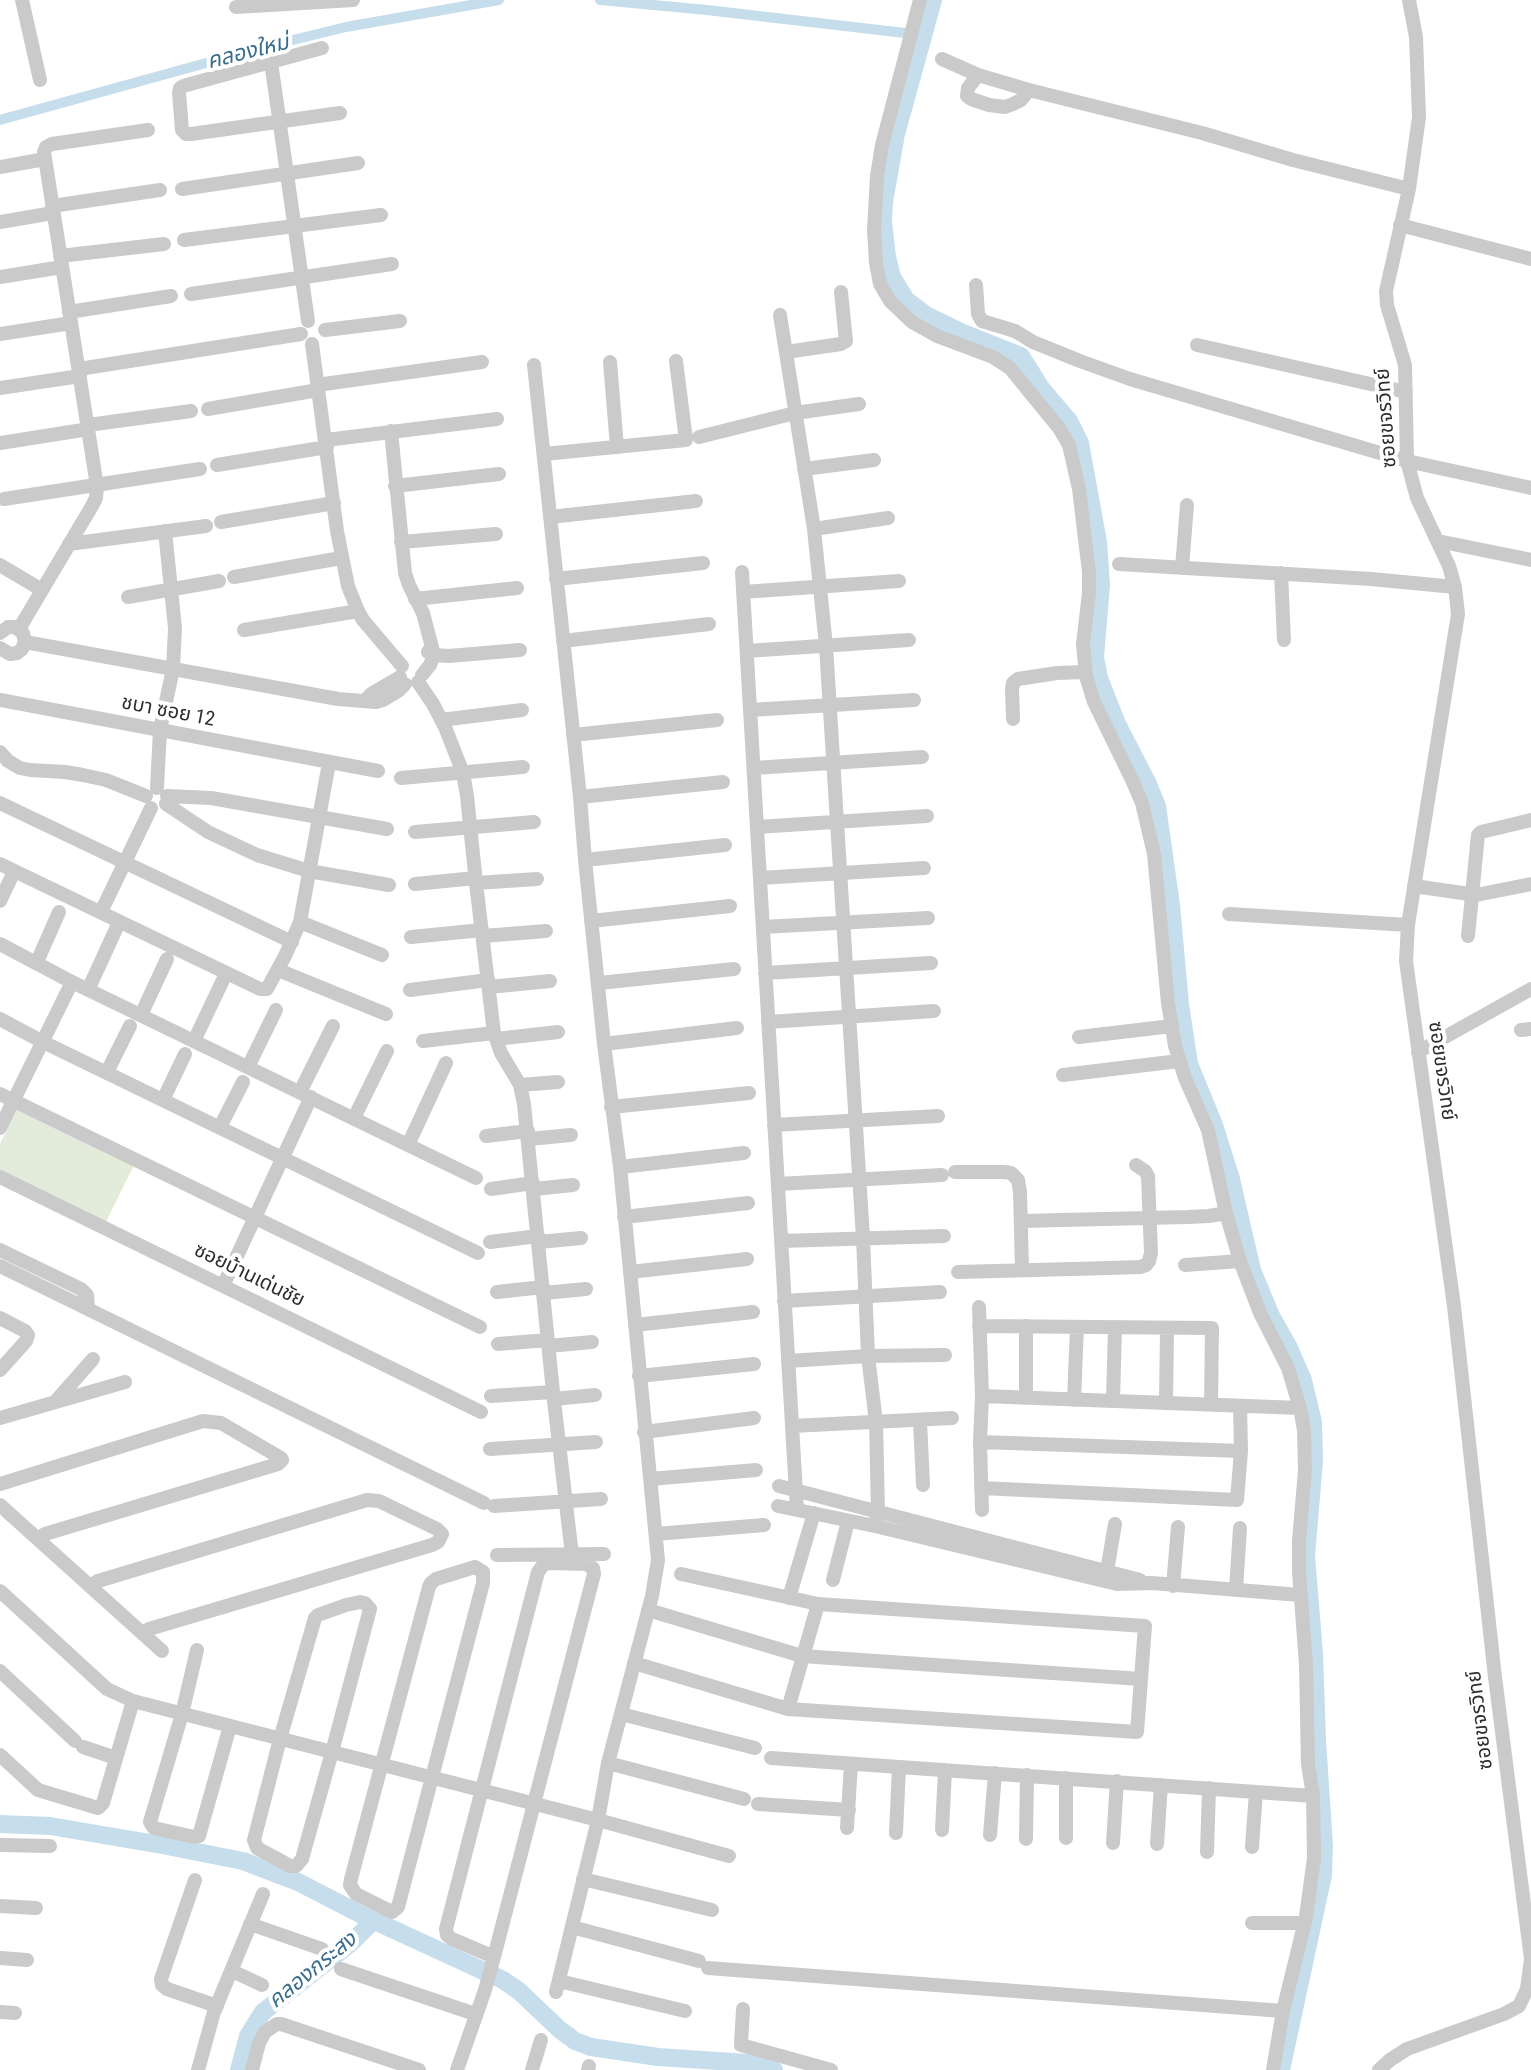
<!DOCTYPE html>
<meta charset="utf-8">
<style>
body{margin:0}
canvas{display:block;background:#fff}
</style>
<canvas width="1531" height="2070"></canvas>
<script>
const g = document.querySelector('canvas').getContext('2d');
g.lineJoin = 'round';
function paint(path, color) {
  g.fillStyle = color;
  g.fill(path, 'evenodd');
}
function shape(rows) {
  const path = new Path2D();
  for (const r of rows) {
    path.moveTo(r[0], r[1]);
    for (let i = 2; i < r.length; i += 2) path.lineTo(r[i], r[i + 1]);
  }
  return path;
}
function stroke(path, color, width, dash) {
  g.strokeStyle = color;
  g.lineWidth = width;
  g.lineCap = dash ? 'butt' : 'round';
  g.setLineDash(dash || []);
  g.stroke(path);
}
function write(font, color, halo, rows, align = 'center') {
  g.font = font + ' "Roboto Condensed","Noto Sans Thai",sans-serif';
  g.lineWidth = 8;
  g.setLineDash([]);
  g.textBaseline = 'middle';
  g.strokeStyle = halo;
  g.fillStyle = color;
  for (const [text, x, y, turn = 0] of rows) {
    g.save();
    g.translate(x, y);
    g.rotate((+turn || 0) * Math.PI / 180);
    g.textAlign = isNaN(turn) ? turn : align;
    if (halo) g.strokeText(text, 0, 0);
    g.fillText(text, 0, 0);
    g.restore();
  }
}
paint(shape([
 [17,1109,134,1165,106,1222,0,1171,0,1144]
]), '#e3ebda');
stroke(shape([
 [600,0,707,10,922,35],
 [0,120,264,47,346,27,499,0]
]), '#c6ddeb', 10);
stroke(shape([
 [933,0,896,134,884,202,883,222,887,257,892,277,906,300,926,315,961,332,1021,356,1041,388,1069,421,1080,443,1098,542,1101,585,1095,657,1099,678,1117,724,1147,782,1157,806,1171,905,1180,1004,1189,1064,1214,1125,1231,1179,1252,1270,1271,1316,1288,1346,1303,1380,1313,1422,1314,1461,1306,1556,1314,1654,1317,1740,1324,1846,1323,1875,1281,2070],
 [0,1824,50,1826,162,1845,243,1861,298,1882,364,1916,503,1980,519,1991,559,2029,575,2041,591,2047,658,2057,748,2063,774,2070],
 [239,2070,248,2036,263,2012,351,1943,374,1920]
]), '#c6ddeb', 18);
stroke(shape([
 [22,0,40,80],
 [920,0,882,145,877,176,874,230,876,263,880,284,890,301,912,322,937,336,993,357,1010,368,1059,428,1069,445,1079,489,1089,572,1089,593,1083,644,1086,676,1094,702,1133,782,1142,803,1154,854,1168,1003,1175,1046,1185,1078,1208,1130,1226,1213,1240,1261,1260,1313,1288,1368,1300,1408,1304,1430,1305,1470,1299,1541,1299,1572,1306,1665,1308,1764,1313,1796,1314,1858,1306,1917,1283,2011,1273,2070],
 [236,7,353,0],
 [322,48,183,86,180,88,179,93,182,130,186,134,191,134,340,113],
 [942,59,978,75,1029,90,1202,133,1293,160,1409,189],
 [271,62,308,321],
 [978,75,968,88,967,96,971,99,989,105,1005,107,1013,104,1021,100,1029,90],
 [0,167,45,159],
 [182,189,358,163],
 [52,206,160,190],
 [0,222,53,213],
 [1400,225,1531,259],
 [184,240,381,215],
 [60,256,164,244],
 [0,277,62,267],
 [976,285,978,314,982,321,1015,331,1033,342,1080,361,1130,379,1407,461,1531,488],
 [191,294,392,264],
 [69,312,171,296],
 [780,315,814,529,826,646,863,1238,868,1356,876,1422,878,1512,875,1526],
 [325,330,400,321],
 [0,334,71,323],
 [312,344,337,531,348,586,358,611,363,620,402,666],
 [1197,345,1406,392],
 [786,352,841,344,846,341,841,292],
 [610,362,617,447],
 [534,365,580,797,585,860,604,1044,620,1167,658,1560,652,1596,608,1763,598,1820,556,1992],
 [79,369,301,334],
 [317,385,482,362],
 [0,388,80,376],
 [208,409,318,390],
 [88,425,191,411],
 [391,431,405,573,409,585,423,613,434,655,430,665,422,675],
 [699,437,795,413,859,404],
 [326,440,497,419],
 [0,443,89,429],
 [544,454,686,440,676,361],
 [217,465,327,447],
 [804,469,874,460],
 [395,486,499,474],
 [4,499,200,469],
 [550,517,696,501],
 [221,522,334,503],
 [814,529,888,518],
 [1438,541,1531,560],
 [401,542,496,534],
 [69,544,206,526],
 [1119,564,1371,579,1455,587],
 [0,565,42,590],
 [1182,568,1187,505],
 [742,572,797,1510],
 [1281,573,1284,640],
 [234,577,341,558],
 [556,579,703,563],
 [743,592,899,581],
 [128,597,219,581],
 [415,599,517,588],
 [19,629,92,506,96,498,97,486,44,152,46,147,52,144,148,130],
 [244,630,358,611],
 [0,633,8,627,15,627,23,633,25,642,22,649,17,653,10,654,0,648],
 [563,641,709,624],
 [25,642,338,699,376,702,383,700,398,691,405,684],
 [747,651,909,640],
 [428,652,434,655,449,656,520,650],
 [418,682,433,704,445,727,463,773,467,796,476,883,494,1033,501,1053,520,1085,524,1104,553,1392,572,1555],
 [0,700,378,771],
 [365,701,371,694,400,677],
 [750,710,914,700],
 [1013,719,1012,689,1013,683,1018,679,1057,673,1085,672],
 [441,720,522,710],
 [573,735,717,720],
 [0,752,8,761,20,768,30,770,65,772,83,775,106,780,146,796],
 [754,768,922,757],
 [401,778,523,767],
 [157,788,160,730,173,669,175,628,165,531],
 [167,796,211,798,387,829],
 [580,797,723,782],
 [0,803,292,942],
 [166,804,208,832,257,855,309,871,389,885],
 [757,827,927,816],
 [415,832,534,822],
 [585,860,725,845],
 [0,864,260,989,267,989,285,956,300,922,329,763],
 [760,878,924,868],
 [476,883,537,879],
 [415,884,475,878],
 [1414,886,1476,895,1531,884],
 [0,901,11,878],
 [101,912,151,808],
 [1229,914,1408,925],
 [591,921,730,906],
 [300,922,382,955],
 [763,927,928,918],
 [483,936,546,931],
 [1468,936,1478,835,1481,832,1531,820],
 [411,937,482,930],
 [0,944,72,982,476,1178],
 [37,962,59,912],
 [278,970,386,1014],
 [765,973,931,963],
 [599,983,734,969],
 [489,987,550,981],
 [88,990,116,929],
 [410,990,488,980],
 [141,1015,167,959],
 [0,1019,43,1042,478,1253],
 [768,1022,934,1011],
 [1521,1030,1531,1029],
 [1079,1037,1172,1026],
 [496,1039,558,1032],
 [194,1041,223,980],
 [423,1041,494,1033],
 [604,1044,737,1028],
 [1418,1052,1531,989],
 [248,1067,276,1010],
 [107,1072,130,1026],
 [1063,1075,1179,1061],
 [520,1085,558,1082],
 [300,1092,333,1026],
 [0,1094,480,1327],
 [163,1100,185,1054],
 [611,1107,749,1093],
 [354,1118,387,1051],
 [774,1125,938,1116],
 [220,1127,243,1082],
 [0,1128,72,982],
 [486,1136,528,1131],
 [529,1139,571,1135],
 [408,1145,446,1063],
 [620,1167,744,1153],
 [955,1172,1004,1172,1011,1173,1018,1180,1020,1192,1022,1269],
 [0,1177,481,1412],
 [778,1184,942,1175],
 [491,1189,533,1183],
 [534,1189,573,1185],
 [624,1217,748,1203],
 [1021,1221,1188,1217,1209,1216,1226,1213],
 [781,1241,944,1236],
 [490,1242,538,1236],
 [539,1242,581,1238],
 [0,1250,81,1289,87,1295,88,1308],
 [1185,1265,1240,1261],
 [0,1266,484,1503],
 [630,1272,747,1259],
 [958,1272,1110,1268,1140,1267,1146,1265,1149,1261,1151,1253,1148,1176,1145,1171,1136,1165],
 [223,1286,311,1097],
 [497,1292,543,1287],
 [544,1293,586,1289],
 [784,1301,940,1292],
 [979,1307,982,1396],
 [0,1318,25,1331,28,1335,26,1341,0,1370],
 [635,1325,753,1312],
 [979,1326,1212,1328,1211,1404],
 [498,1344,548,1340],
 [548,1346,592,1342],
 [788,1361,868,1356,945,1355],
 [639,1376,754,1364],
 [491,1396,553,1392],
 [1026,1398,1026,1326],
 [554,1399,595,1395],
 [1074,1400,1077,1327],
 [56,1401,93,1359],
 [1113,1401,1115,1327],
 [1166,1403,1167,1328],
 [0,1418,125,1382],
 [920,1421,923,1485],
 [792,1426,952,1418],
 [644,1432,754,1418],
 [980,1442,1241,1451],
 [490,1449,596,1442],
 [650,1479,756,1470],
 [0,1484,203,1421,221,1423,281,1458,282,1460,278,1464,45,1534,38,1539],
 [779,1486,1140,1580],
 [981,1488,1237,1500,1241,1451,1240,1406],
 [0,1505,162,1651],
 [494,1506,601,1499],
 [778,1506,875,1526,1117,1584,1152,1583,1300,1595],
 [982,1510,980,1442,982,1396,1300,1408],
 [656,1534,764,1525],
 [497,1555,604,1554],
 [475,1567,483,1572,483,1583,398,1907,392,1912,356,1894,350,1885,351,1879,429,1587,431,1583,436,1579,475,1567],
 [1107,1571,1115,1524],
 [833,1580,848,1521],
 [90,1586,98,1581,367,1500,379,1501,437,1529,442,1534,438,1542,432,1545,149,1629,143,1633],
 [1173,1586,1178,1527],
 [1236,1590,1240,1528],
 [0,1591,107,1689,133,1701,598,1820,729,1856],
 [789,1598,814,1513],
 [360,1602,365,1603,370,1609,332,1752,302,1859,296,1866,290,1866,257,1848,254,1840,280,1739,315,1618,318,1615,346,1605,360,1602],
 [648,1610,802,1656,1141,1679],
 [197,1650,182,1714,150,1822,154,1828,194,1837,199,1836,230,1726],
 [634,1663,788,1709,1137,1732,1145,1626,818,1604,681,1574],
 [0,1671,75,1741],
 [788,1709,818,1604],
 [621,1714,755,1748],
 [83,1747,116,1758],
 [0,1755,38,1790,98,1808,103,1803,133,1701],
 [771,1758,1313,1796],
 [608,1763,744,1799],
 [1066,1778,1066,1838],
 [758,1804,849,1810],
 [847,1828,851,1764],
 [942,1830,945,1770],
 [896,1833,899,1767],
 [990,1835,995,1773],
 [1026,1839,1027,1775],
 [1113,1843,1117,1781],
 [1157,1844,1161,1785],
 [0,1845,50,1846],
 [1252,1847,1256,1792],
 [1207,1852,1209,1788],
 [583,1879,712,1910],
 [195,1880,161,1979,162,1985,167,1989,217,2006],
 [0,1906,36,1908],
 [1252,1923,1305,1923],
 [250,1924,322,1949],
 [572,1927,699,1961],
 [0,1958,27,1960],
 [708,1968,1283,2011],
 [341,1969,475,2014],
 [232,1971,262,1985],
 [559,1981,685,2011],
 [743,2009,741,2045,831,2070],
 [0,2012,15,2013],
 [198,2070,214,2012,263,1894],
 [252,2070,259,2043,265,2032,277,2024,281,2024,419,2070],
 [457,2070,485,1990,494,1957,594,1574,593,1568,586,1564,550,1563,544,1564,538,1572,446,1929,447,1935,452,1939,494,1957],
 [532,2070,541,2040],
 [588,2070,589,2066],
 [1379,2070,1390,2060,1407,2049,1504,2014,1519,2006,1527,1989,1531,1959,1495,1677,1454,1306,1406,961,1408,925,1458,614,1455,587,1449,566,1417,498,1407,461,1405,365,1387,305,1386,291,1409,189,1419,117,1416,37,1409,0]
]), '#cacaca', 14);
write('20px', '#2d2d2d', '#fff', [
 ["ซอยขจรวิทย์",1387,418,-94],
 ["ชบา ซอย 12",168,712,11],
 ["ซอยขจรวิทย์",1441,1071,82],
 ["ซอยบ้านเด่นชัย",249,1276,26],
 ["ซอยขจรวิทย์",1481,1720,-97]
]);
write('italic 22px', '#3b6e8e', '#fff', [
 ["คลองใหม่",248,53,-14],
 ["คลองกระสง",313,1971,-39]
]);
</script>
